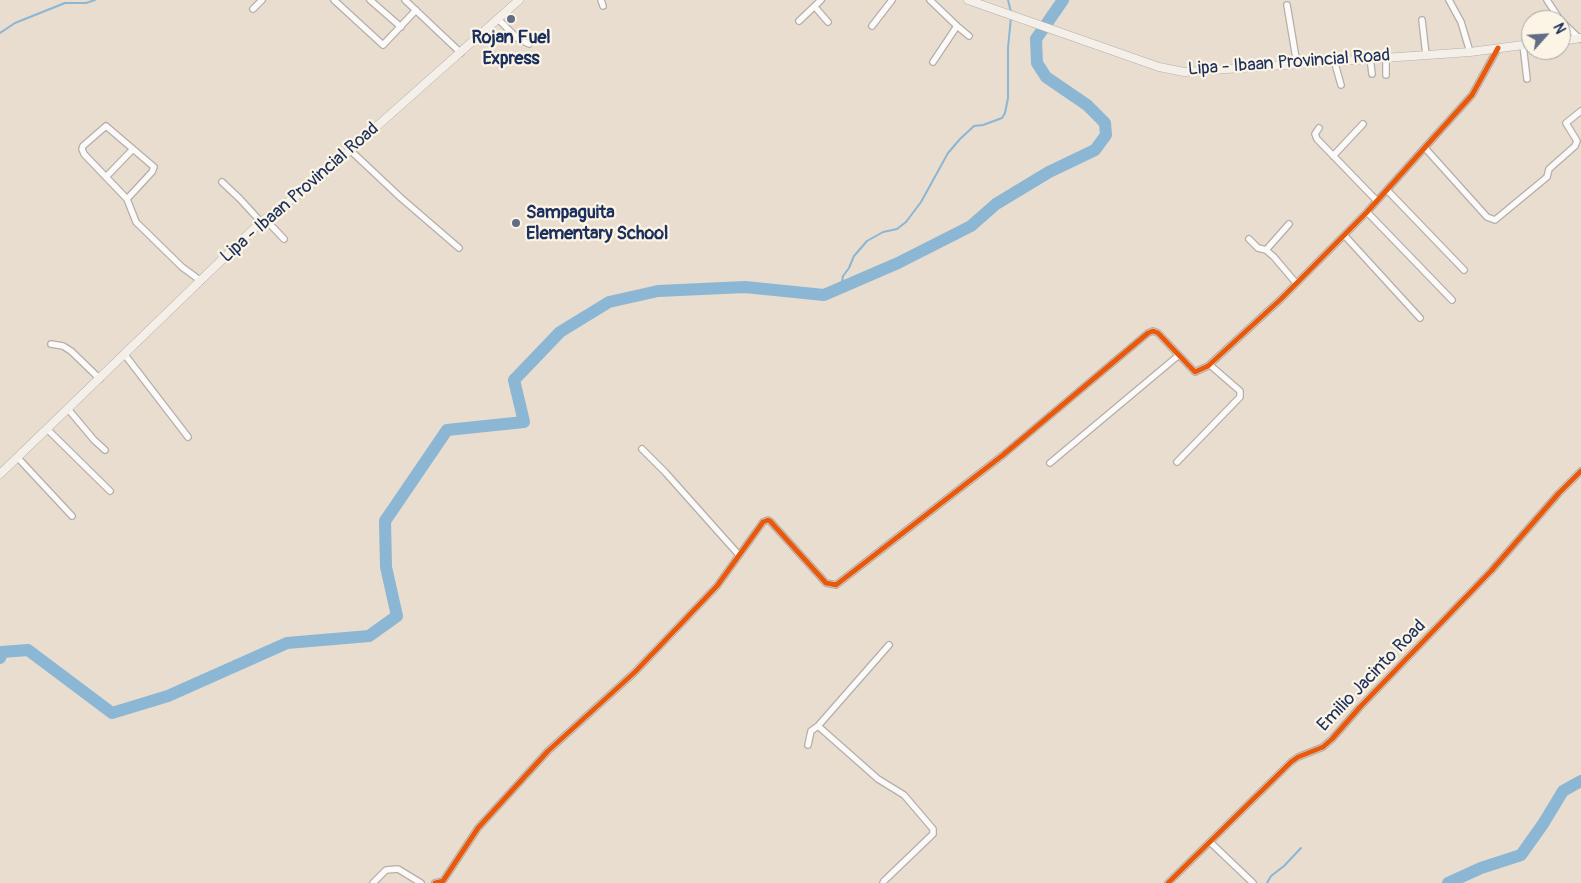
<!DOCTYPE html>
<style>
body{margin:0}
#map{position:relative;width:1581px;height:883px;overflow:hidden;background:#e8ddce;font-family:Pangolin,sans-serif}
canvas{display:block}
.north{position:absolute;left:1521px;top:10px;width:50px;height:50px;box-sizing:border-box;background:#fcf5e5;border:1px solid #a2a6af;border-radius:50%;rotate:64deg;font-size:14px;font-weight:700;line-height:20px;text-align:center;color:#1b2f5e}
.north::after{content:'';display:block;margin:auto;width:18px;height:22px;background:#636c85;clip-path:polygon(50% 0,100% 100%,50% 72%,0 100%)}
</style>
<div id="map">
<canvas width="1581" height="883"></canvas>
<div class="north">N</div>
</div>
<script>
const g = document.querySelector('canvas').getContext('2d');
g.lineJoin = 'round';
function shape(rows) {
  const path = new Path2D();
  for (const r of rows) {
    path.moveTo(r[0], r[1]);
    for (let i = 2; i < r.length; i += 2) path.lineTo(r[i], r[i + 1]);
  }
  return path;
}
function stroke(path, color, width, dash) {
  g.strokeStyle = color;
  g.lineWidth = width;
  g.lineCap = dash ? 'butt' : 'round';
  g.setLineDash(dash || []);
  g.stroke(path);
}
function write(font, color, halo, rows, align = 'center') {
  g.font = font + ' Pangolin,sans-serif';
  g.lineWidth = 4.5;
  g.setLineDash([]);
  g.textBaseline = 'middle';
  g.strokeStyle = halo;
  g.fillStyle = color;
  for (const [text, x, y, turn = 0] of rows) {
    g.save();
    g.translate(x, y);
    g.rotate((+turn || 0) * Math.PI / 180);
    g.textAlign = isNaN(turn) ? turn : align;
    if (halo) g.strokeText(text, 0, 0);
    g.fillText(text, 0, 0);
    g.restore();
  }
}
stroke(shape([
 [1008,0,1011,12],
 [0,33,15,23,65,3,86,3,95,0],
 [841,288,843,276,849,268,854,256,867,241,883,232,897,229,906,222,921,202,948,153,960,139,974,126,983,125,1002,118,1005,113,1008,98,1008,48,1011,17],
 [1267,883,1271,876,1284,866,1301,848]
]), '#8bb6d4', 2);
stroke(shape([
 [0,658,2,652,28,650,112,713,168,696,287,643,369,636,397,616,386,567,385,521,447,430,524,422,514,380,560,332,609,302,658,291,745,287,824,295,898,263,971,226,996,204,1049,172,1095,150,1106,135,1105,123,1087,105,1046,77,1037,63,1036,39,1063,0],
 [1448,883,1481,868,1521,855,1543,824,1563,791,1581,781]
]), '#8bb6d4', 12);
const street = shape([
 [334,0,383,45,416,10],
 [370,0,401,27],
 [405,0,461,53],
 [601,0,603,6],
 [930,0,957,26,933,62],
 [1449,0,1461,22,1470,52],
 [1547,0,1560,20],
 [1287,5,1297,64],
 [815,7,828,22],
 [253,9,262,0],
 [498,19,517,38,529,44],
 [1422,20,1426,55],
 [799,21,821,0],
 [1561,21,1580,39],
 [872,26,892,0],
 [957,26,969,36],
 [1523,45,1527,79],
 [1370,57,1372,74],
 [1334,60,1341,85],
 [1386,75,1386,57],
 [1319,128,1315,134,1317,139,1377,201],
 [1425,148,1487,217,1495,220,1547,177,1549,169,1575,146,1577,141,1566,123,1581,111],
 [350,150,401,198,459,248],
 [1333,156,1363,124],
 [106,177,133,149],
 [222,182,240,199,261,222],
 [1387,190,1464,270],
 [127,199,152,172,154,167,106,126,83,146,82,149,84,154,127,199,136,222,182,267,201,281],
 [1367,212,1452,300],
 [265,219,284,239],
 [1345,236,1420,318],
 [1249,239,1258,248,1266,250,1274,257,1296,283],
 [1266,250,1289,224],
 [51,344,63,346,71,351,100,379],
 [125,355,188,437],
 [68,409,94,440,105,450],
 [47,429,110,491],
 [642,449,665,472,739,555],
 [18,458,72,516],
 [1177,462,1240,397,1240,391,1210,365],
 [1050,463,1179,355],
 [808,745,811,731,818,726],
 [1210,842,1253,883],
 [373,883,386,870,398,869,421,883],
 [435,883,443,881,478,828,548,751,635,672,717,586,763,522,768,520,770,521,826,583,836,585,1003,455,1148,333,1153,331,1158,333,1195,372,1208,366,1281,299,1367,212,1472,95,1498,48],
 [883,883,884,881,933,834,933,829,904,795,878,779,818,726,889,645],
 [1168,883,1291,762,1298,757,1323,747,1332,739,1360,707,1491,571,1559,493,1581,471]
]);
const secondary = shape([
 [968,0,1159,67,1184,72,1470,52,1531,44],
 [1561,41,1581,38],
 [0,474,261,222,312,184,519,0]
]);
stroke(street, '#b4afaa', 8);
stroke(secondary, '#b4afaa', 9);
stroke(street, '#fcfaf8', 5.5);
stroke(secondary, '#f4f0e9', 8);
stroke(shape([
 [435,883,443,881,478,828,548,751,635,672,717,586,763,522,768,520,770,521,826,583,836,585,1003,455,1148,333,1153,331,1158,333,1195,372,1208,366,1281,299,1367,212,1472,95,1498,48],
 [1168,883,1291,762,1298,757,1323,747,1332,739,1360,707,1491,571,1559,493,1581,471]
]), '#e8590c', 5);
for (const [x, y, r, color] of [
 [511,19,5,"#636c85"],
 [516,223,5,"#636c85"]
]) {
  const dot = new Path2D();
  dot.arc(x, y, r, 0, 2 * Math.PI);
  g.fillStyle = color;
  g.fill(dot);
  stroke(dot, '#fcf5e5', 2);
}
write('bold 18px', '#1b2f5e', '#fcf5e5', [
 ["Rojan Fuel",511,38],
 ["Express",511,59],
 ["Sampaguita",526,213,"left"],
 ["Elementary School",526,234,"left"]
]);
write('18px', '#1b2f5e', '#fcf5e5', [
 ["Lipa - Ibaan Provincial Road",1289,63,-4],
 ["Lipa - Ibaan Provincial Road",300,193,-41],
 ["Emilio Jacinto Road",1372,676,-46]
]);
</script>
